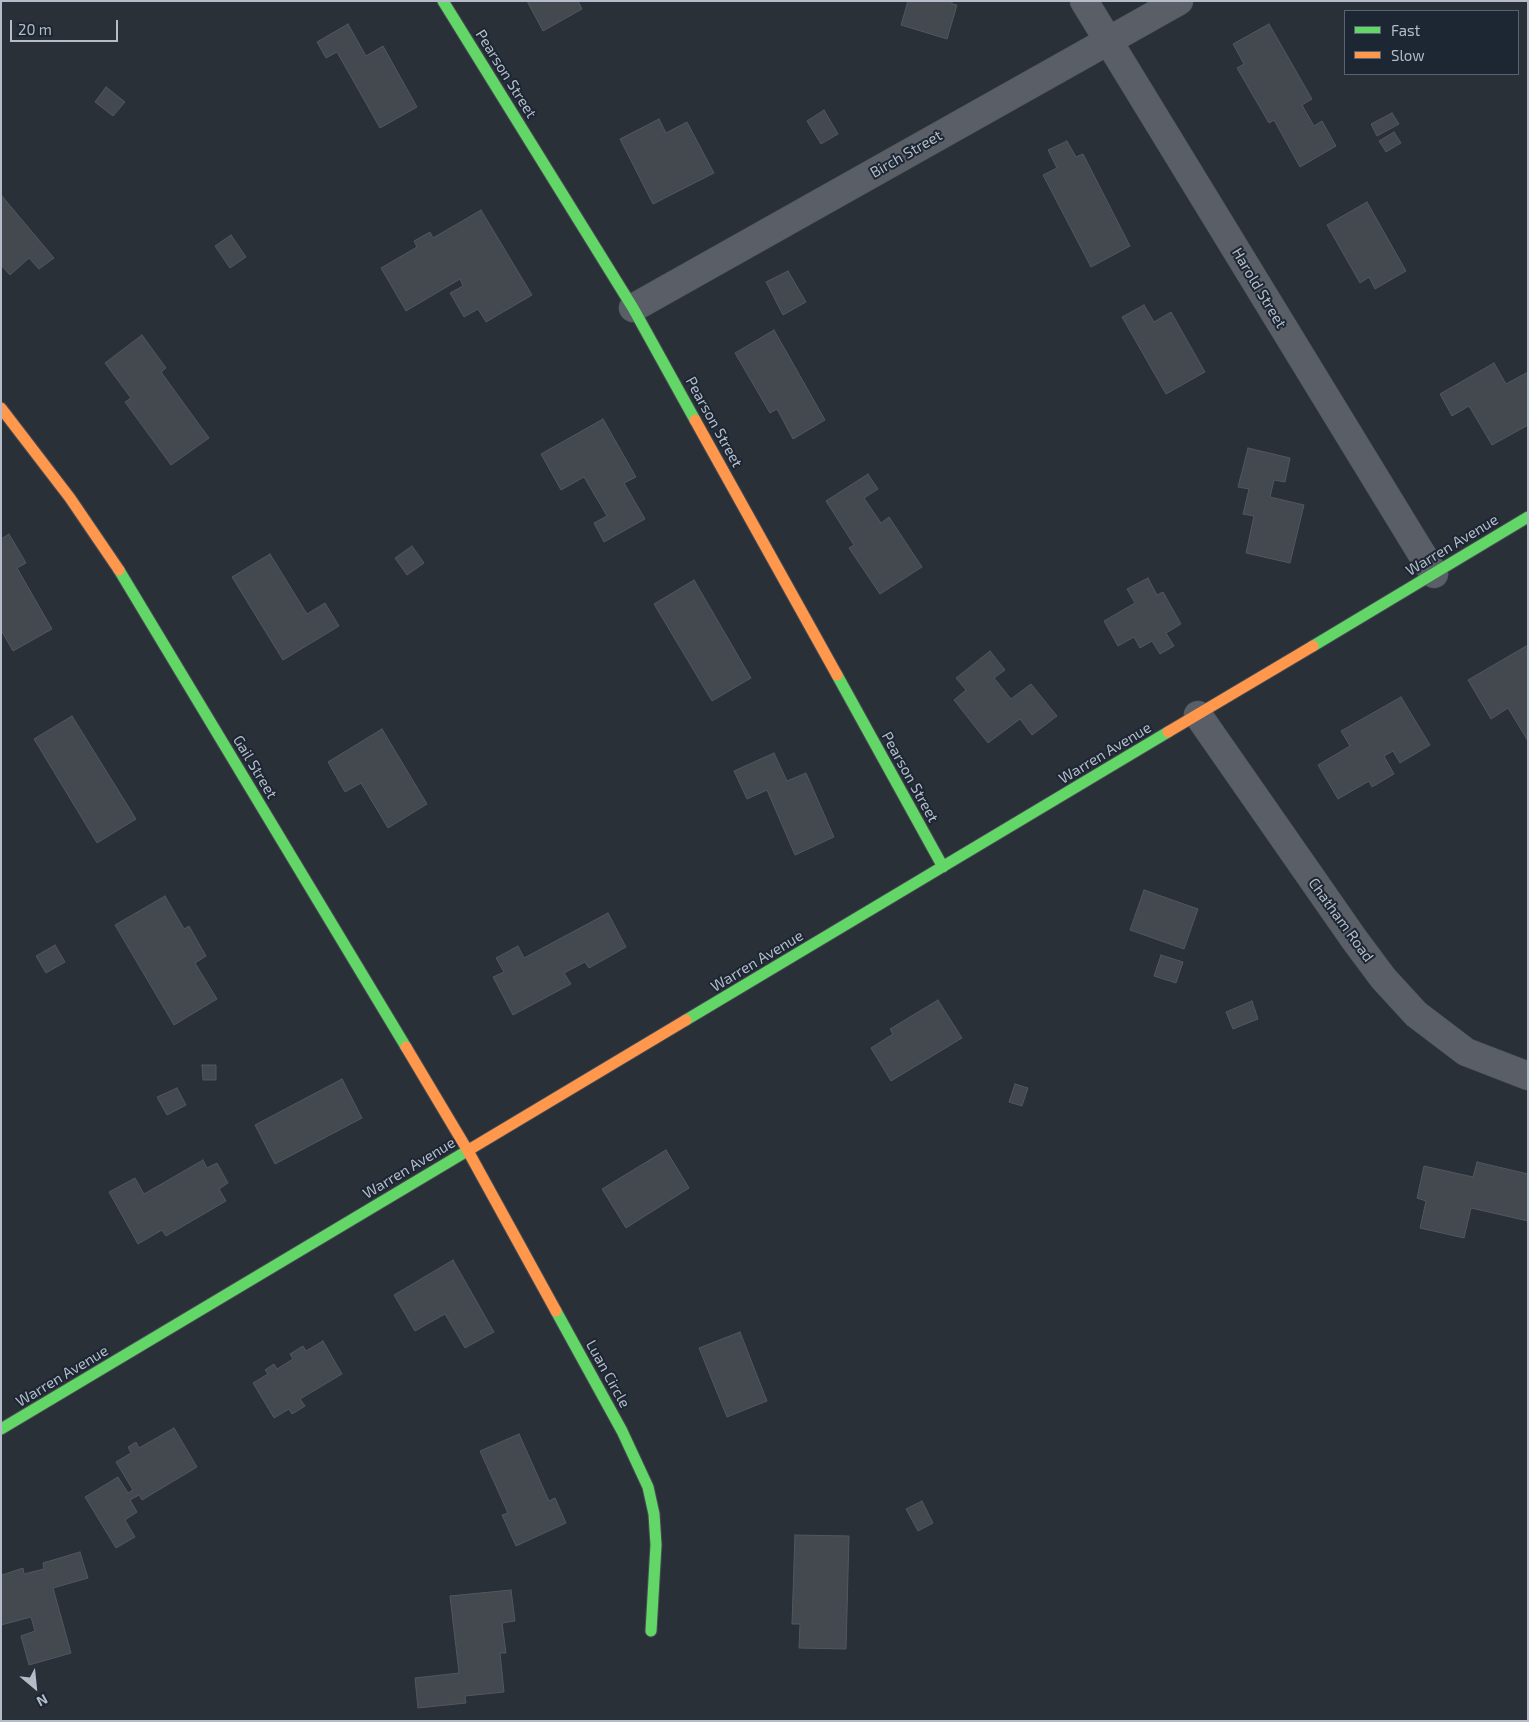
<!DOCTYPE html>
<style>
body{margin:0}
#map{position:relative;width:1529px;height:1722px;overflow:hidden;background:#2a3038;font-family:"Exo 2",sans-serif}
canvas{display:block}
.frame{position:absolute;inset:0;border:2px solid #b4bcc9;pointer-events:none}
.legend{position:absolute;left:1344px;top:10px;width:175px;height:65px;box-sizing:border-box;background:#1d2633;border:1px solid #59626f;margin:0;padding:6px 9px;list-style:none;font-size:15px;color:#b4bcc9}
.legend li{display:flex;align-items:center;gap:10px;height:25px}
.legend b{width:25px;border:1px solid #59626f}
.north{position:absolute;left:10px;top:1662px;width:50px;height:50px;-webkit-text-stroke:4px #1d2633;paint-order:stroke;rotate:152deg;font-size:14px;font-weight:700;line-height:20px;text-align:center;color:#b4bcc9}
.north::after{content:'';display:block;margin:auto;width:18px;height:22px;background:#b4bcc9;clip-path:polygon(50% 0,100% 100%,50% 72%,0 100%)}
.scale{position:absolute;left:10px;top:20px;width:108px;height:22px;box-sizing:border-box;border:2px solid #b4bcc9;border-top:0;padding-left:6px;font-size:15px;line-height:18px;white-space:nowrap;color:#b4bcc9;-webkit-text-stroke:4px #1d2633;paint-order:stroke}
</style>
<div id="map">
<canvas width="1529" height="1722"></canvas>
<div class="frame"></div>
<ul class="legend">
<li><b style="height:6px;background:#63d668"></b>Fast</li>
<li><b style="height:6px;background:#ff974d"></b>Slow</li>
</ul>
<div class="north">N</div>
<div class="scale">20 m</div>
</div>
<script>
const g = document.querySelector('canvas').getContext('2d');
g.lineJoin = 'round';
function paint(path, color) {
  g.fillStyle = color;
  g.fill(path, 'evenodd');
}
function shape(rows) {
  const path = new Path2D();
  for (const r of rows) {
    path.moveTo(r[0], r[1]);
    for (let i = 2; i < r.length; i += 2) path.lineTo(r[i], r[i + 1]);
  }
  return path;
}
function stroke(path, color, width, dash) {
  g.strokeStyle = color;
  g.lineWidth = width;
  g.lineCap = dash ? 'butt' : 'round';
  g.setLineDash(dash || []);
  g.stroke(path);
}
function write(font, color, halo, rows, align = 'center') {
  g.font = font + ' "Exo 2",sans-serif';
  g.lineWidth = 4;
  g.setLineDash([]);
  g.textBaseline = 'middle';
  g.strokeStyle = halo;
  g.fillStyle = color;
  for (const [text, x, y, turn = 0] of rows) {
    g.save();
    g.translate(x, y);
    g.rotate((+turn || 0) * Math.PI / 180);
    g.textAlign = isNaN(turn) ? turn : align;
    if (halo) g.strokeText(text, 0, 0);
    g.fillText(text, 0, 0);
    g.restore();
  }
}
const building = shape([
 [527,1,578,1,582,9,543,31,527,1],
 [908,1,952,1,952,4,957,5,947,39,901,25,908,1],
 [348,24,366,56,383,46,417,107,380,128,337,52,326,58,317,42,348,24],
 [1269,24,1312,99,1302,105,1314,126,1322,121,1336,146,1300,167,1274,120,1269,123,1237,68,1244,64,1233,44,1269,24],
 [106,87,125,102,113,116,95,102,106,87],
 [824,110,838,134,821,144,807,121,824,110],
 [1392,113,1399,124,1377,136,1371,124,1392,113],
 [659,119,666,133,687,122,714,173,653,204,620,139,659,119],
 [1394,132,1401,143,1386,152,1379,141,1394,132],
 [1067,141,1076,157,1083,154,1130,246,1091,267,1043,175,1057,168,1048,150,1067,141],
 [1,195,54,258,39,269,29,258,10,275,1,265,1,195],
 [1367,202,1406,271,1375,289,1369,277,1360,283,1327,225,1367,202],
 [481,210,532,295,486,322,478,309,464,317,450,293,463,286,460,279,406,311,381,268,417,247,414,241,430,232,433,238,481,210],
 [231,235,246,257,230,268,215,246,231,235],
 [788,271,806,302,783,315,766,282,788,271],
 [1144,305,1154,322,1171,312,1205,372,1166,394,1122,317,1144,305],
 [774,330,825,420,793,439,777,409,770,413,735,353,774,330],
 [142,335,166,368,161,372,209,438,171,465,125,402,131,398,105,363,142,335],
 [1494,363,1506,384,1528,372,1528,425,1492,445,1469,406,1452,416,1440,394,1494,363],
 [603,419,636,477,624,483,645,519,604,542,594,523,607,516,584,477,561,490,541,454,603,419],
 [1248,448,1290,458,1285,482,1274,480,1270,497,1304,505,1290,563,1246,553,1254,516,1243,514,1249,489,1238,487,1248,448],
 [868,474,878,489,864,498,881,523,889,517,922,567,880,594,849,548,854,545,826,501,868,474],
 [9,534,26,563,17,568,52,629,13,651,1,630,1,539,9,534],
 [412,546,424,563,407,575,395,558,412,546],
 [270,554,307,614,325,603,339,626,283,660,232,577,270,554],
 [1148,578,1157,595,1163,592,1181,624,1166,633,1174,646,1160,654,1152,641,1140,648,1134,637,1118,646,1104,621,1135,603,1127,589,1148,578],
 [694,580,751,678,712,701,654,604,694,580],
 [1528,645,1528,741,1508,708,1491,719,1468,680,1528,645],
 [990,651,1005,670,994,678,1011,699,1031,684,1057,716,1032,735,1020,719,988,743,954,700,966,690,956,678,990,651],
 [1401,697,1430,745,1400,763,1393,751,1384,756,1394,774,1372,787,1369,781,1338,799,1318,765,1350,746,1341,731,1401,697],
 [72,716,136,819,97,843,34,739,72,716],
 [382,729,427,804,388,828,361,783,345,792,328,762,382,729],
 [774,753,787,781,806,773,834,837,795,855,767,790,747,799,734,771,774,753],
 [1144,890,1198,909,1184,949,1130,930,1144,890],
 [165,896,184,929,189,926,206,956,195,963,217,999,174,1025,115,925,165,896],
 [608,913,626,947,589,968,585,962,564,973,571,984,513,1015,493,977,504,972,496,958,518,946,524,958,608,913],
 [55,945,65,962,46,973,36,956,55,945],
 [1161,955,1183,962,1176,983,1154,976,1161,955],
 [938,1000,962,1038,891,1081,871,1048,893,1034,890,1029,938,1000],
 [1252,1001,1258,1019,1233,1029,1226,1012,1252,1001],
 [202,1065,216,1065,216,1080,203,1080,202,1065],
 [342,1079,362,1118,275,1164,255,1125,342,1079],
 [1015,1084,1028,1088,1022,1106,1009,1102,1015,1084],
 [177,1088,186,1105,167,1115,157,1097,177,1088],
 [666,1150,689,1188,626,1228,602,1189,666,1150],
 [203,1160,207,1168,217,1163,228,1183,219,1189,226,1201,166,1236,162,1230,138,1244,109,1192,135,1178,144,1194,203,1160],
 [1477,1162,1528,1174,1528,1221,1471,1208,1464,1238,1420,1228,1426,1201,1417,1198,1424,1166,1473,1177,1477,1162],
 [453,1260,494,1332,465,1348,445,1314,415,1331,394,1295,453,1260],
 [740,1332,767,1401,727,1417,699,1348,740,1332],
 [323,1341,342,1374,300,1399,305,1406,292,1414,289,1409,274,1418,253,1383,268,1374,265,1370,274,1364,277,1369,293,1359,290,1354,303,1346,306,1351,323,1341],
 [174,1428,197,1467,142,1500,139,1495,130,1500,137,1512,125,1520,135,1537,116,1548,85,1497,118,1477,128,1493,133,1490,116,1462,131,1453,128,1447,136,1442,139,1448,174,1428],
 [519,1434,549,1501,555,1498,566,1523,516,1546,502,1515,508,1513,480,1451,519,1434],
 [922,1501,933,1523,918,1531,906,1509,922,1501],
 [795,1535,849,1536,846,1649,799,1648,800,1624,792,1624,795,1535],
 [80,1552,88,1578,53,1588,71,1653,29,1665,21,1636,35,1631,31,1617,1,1625,1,1571,2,1575,23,1568,24,1574,44,1569,43,1563,80,1552],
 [511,1590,515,1621,502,1623,506,1653,500,1653,504,1692,465,1696,466,1703,418,1708,415,1678,459,1673,450,1596,511,1590]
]);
paint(building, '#444950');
stroke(building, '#52575f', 1);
const street = shape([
 [1084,1,1434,574],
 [633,308,1179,1],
 [1198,715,1354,939,1383,978,1416,1014,1466,1052,1528,1076]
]);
const fast = shape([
 [443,1,633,308,695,420],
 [119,570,406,1047],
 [1313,646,1528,517],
 [837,675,943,867],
 [686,1020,1168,732],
 [556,1311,622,1431,648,1487,654,1514,656,1545,651,1631],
 [1,1429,472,1148]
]);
const slow = shape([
 [1,408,70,498,119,570],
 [695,420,837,675],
 [1168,732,1313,646],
 [406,1047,468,1151,556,1311],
 [472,1148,686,1020]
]);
stroke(street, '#484c53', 29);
stroke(fast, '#484c53', 13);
stroke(slow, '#484c53', 13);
stroke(street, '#5a5e66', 28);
stroke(fast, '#63d668', 11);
stroke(slow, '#ff974d', 11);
write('15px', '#b4bcc9', '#1d2633', [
 ["Pearson Street",506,74,58],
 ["Birch Street",906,154,-30],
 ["Harold Street",1259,288,59],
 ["Pearson Street",714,422,61],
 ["Warren Avenue",1452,545,-31],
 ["Warren Avenue",1105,753,-31],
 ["Gail Street",255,767,59],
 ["Pearson Street",910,777,61],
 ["Chatham Road",1341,920,54],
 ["Warren Avenue",757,961,-31],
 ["Warren Avenue",409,1168,-31],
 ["Luan Circle",608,1374,61],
 ["Warren Avenue",62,1376,-31]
]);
</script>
